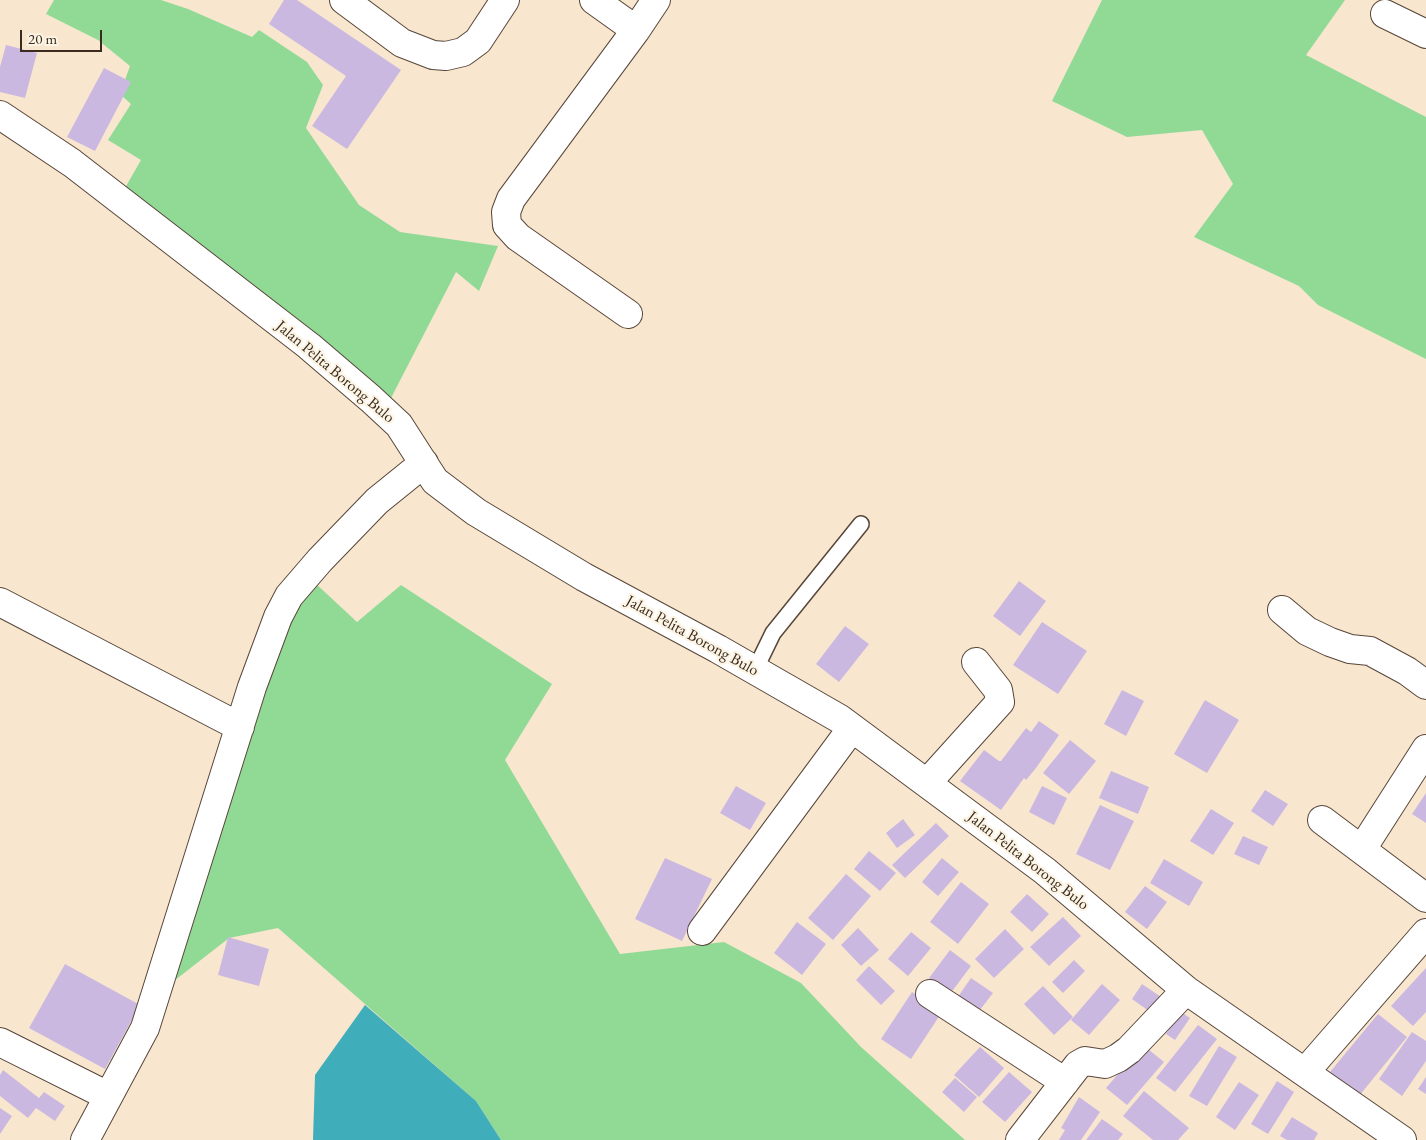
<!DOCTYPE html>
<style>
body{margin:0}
#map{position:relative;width:1426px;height:1140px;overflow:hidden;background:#f8e6cf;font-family:"EB Garamond",serif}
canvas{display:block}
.scale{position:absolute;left:20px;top:30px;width:82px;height:22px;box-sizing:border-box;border:2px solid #3b2a1e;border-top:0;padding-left:6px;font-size:15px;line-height:18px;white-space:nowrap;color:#3b2a1e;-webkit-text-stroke:4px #fcf5e5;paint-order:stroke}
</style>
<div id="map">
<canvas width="1426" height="1140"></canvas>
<div class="scale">20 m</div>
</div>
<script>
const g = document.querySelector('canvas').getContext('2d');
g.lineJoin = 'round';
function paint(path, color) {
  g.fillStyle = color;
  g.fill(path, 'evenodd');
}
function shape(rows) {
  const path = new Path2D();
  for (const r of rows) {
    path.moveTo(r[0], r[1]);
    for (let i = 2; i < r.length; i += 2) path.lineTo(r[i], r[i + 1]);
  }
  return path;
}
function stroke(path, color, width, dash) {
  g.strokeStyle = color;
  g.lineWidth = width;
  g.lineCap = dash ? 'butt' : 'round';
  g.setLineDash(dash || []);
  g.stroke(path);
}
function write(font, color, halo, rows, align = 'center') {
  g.font = font + ' "EB Garamond",serif';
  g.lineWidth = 4.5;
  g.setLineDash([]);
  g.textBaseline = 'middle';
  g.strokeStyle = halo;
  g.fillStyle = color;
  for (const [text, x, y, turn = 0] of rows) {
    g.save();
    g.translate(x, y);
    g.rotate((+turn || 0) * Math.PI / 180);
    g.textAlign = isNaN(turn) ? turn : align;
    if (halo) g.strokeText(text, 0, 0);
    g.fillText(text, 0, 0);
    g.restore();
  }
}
paint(shape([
 [54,0,161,0,188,9,252,37,259,30,307,62,323,85,306,128,359,205,400,232,498,246,479,291,456,272,391,398,125,188,141,160,108,140,131,104,120,94,130,66,98,40,46,14],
 [1102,0,1345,0,1306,55,1426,117,1426,359,1318,305,1299,286,1194,237,1233,184,1202,130,1127,137,1052,101],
 [314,582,357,622,401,585,552,684,505,760,620,954,724,942,801,983,861,1047,965,1140,501,1140,476,1101,278,928,229,938,147,1002,271,637]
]), '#90da96');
paint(shape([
 [365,1005,476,1101,501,1140,313,1140,315,1075]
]), '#3faeba');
paint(shape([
 [284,0,297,0,401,70,347,149,312,126,346,76,269,24],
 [6,45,37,53,25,98,0,92,0,67],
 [104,68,131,82,95,151,67,137],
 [1019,581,1046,601,1020,636,993,616],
 [1042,622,1087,651,1058,694,1013,665],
 [845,626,869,644,839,682,816,664],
 [1122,690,1144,701,1126,736,1104,724],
 [1205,700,1239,720,1207,773,1174,754],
 [1039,721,1059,735,1036,768,1026,780,1024,778,1001,810,960,781,984,750,999,761,1001,761,1026,728,1031,732],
 [1070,740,1096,761,1069,794,1043,773],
 [1111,771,1149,787,1138,814,1099,798],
 [736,786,766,803,750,830,720,813],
 [1042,786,1067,798,1054,825,1029,812],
 [1265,790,1288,804,1273,826,1251,811],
 [1426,793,1426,823,1412,814],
 [1100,805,1134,821,1110,870,1076,854],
 [1211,809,1234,823,1213,855,1190,841],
 [903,819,915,835,897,848,886,833],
 [936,823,949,836,905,878,892,865],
 [1243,836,1268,847,1259,865,1234,854],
 [869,851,896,873,880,891,854,869],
 [665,858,712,879,682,941,635,919],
 [942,858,959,872,938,896,922,882],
 [1164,859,1203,882,1189,906,1150,883],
 [846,874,871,896,833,940,808,918],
 [961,882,989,904,958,944,930,922],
 [1145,886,1167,902,1147,929,1125,912],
 [1027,894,1049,914,1032,932,1010,912],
 [1063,917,1081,936,1049,966,1030,947],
 [797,922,826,944,802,975,774,953],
 [858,928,879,950,861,966,841,945],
 [1005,929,1024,949,994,978,975,959],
 [911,932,931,948,908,976,888,959],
 [228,937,269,949,259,986,218,975],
 [950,950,971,966,950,994,929,978],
 [1074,960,1085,971,1063,993,1052,982],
 [65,964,140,1005,105,1069,29,1028],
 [869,966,895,991,881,1005,856,980],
 [1426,968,1426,1012,1413,1026,1391,1006],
 [971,978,993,993,976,1015,955,1001],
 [1102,984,1120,1000,1089,1035,1071,1020],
 [1142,984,1164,999,1153,1014,1132,999],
 [1043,986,1073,1017,1054,1035,1024,1004],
 [912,992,942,1012,911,1059,881,1039],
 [1181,1012,1190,1018,1175,1040,1166,1034],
 [1378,1014,1407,1037,1359,1096,1330,1072],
 [1198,1025,1217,1039,1175,1092,1156,1078],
 [1412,1032,1426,1041,1426,1061,1402,1096,1379,1079],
 [1143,1045,1164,1062,1127,1105,1106,1088],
 [1219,1046,1237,1057,1207,1106,1189,1096],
 [980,1047,1004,1068,979,1097,954,1075],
 [3,1070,39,1098,44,1092,65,1106,55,1121,36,1108,28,1118,0,1096,0,1075],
 [1009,1072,1032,1092,1005,1122,982,1102],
 [1426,1077,1426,1094,1418,1089],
 [955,1078,977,1097,964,1112,942,1092],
 [1277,1081,1294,1092,1268,1134,1251,1124],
 [1239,1082,1259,1095,1235,1130,1216,1117],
 [1144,1091,1189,1128,1178,1140,1153,1140,1123,1116],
 [1079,1097,1100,1112,1081,1140,1059,1140,1065,1130,1061,1128],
 [0,1108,12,1116,0,1134],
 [1292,1117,1318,1133,1314,1140,1287,1140,1280,1136],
 [1102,1119,1123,1134,1118,1140,1086,1140]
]), '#cbb8e1');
const lane = shape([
 [755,670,773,633,861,524]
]);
const street = shape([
 [344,0,402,43,433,55,446,56,463,52,478,41,505,0],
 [594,0,636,30],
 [1385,14,1426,34],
 [0,115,72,163,309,346,371,399,399,425,435,481,476,512,584,577,718,649,840,719,1045,871,1186,990,1402,1140],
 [628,314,518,237,507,225,506,212,511,199,636,30,656,0],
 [0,602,240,727],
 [1282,610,1307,631,1330,642,1350,649,1370,651,1407,671,1426,685],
 [927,783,1000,702,998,690,976,662],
 [1322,820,1426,898],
 [1362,849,1426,749],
 [702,931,852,728],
 [930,994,1065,1082],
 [0,1042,108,1096],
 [1305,1072,1426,933],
 [85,1140,145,1028,252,687,278,617,289,596,320,560,377,501,424,463],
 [1020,1140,1078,1065,1085,1061,1105,1064,1118,1058,1129,1050,1186,990]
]);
stroke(lane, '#574639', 18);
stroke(street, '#574639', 30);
stroke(lane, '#fff', 15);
stroke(street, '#fff', 28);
write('16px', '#3b2a1e', '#fcf5e5', [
 ["Jalan Pelita Borong Bulo",335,372,40],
 ["Jalan Pelita Borong Bulo",692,636,29],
 ["Jalan Pelita Borong Bulo",1028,861,38]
]);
</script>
